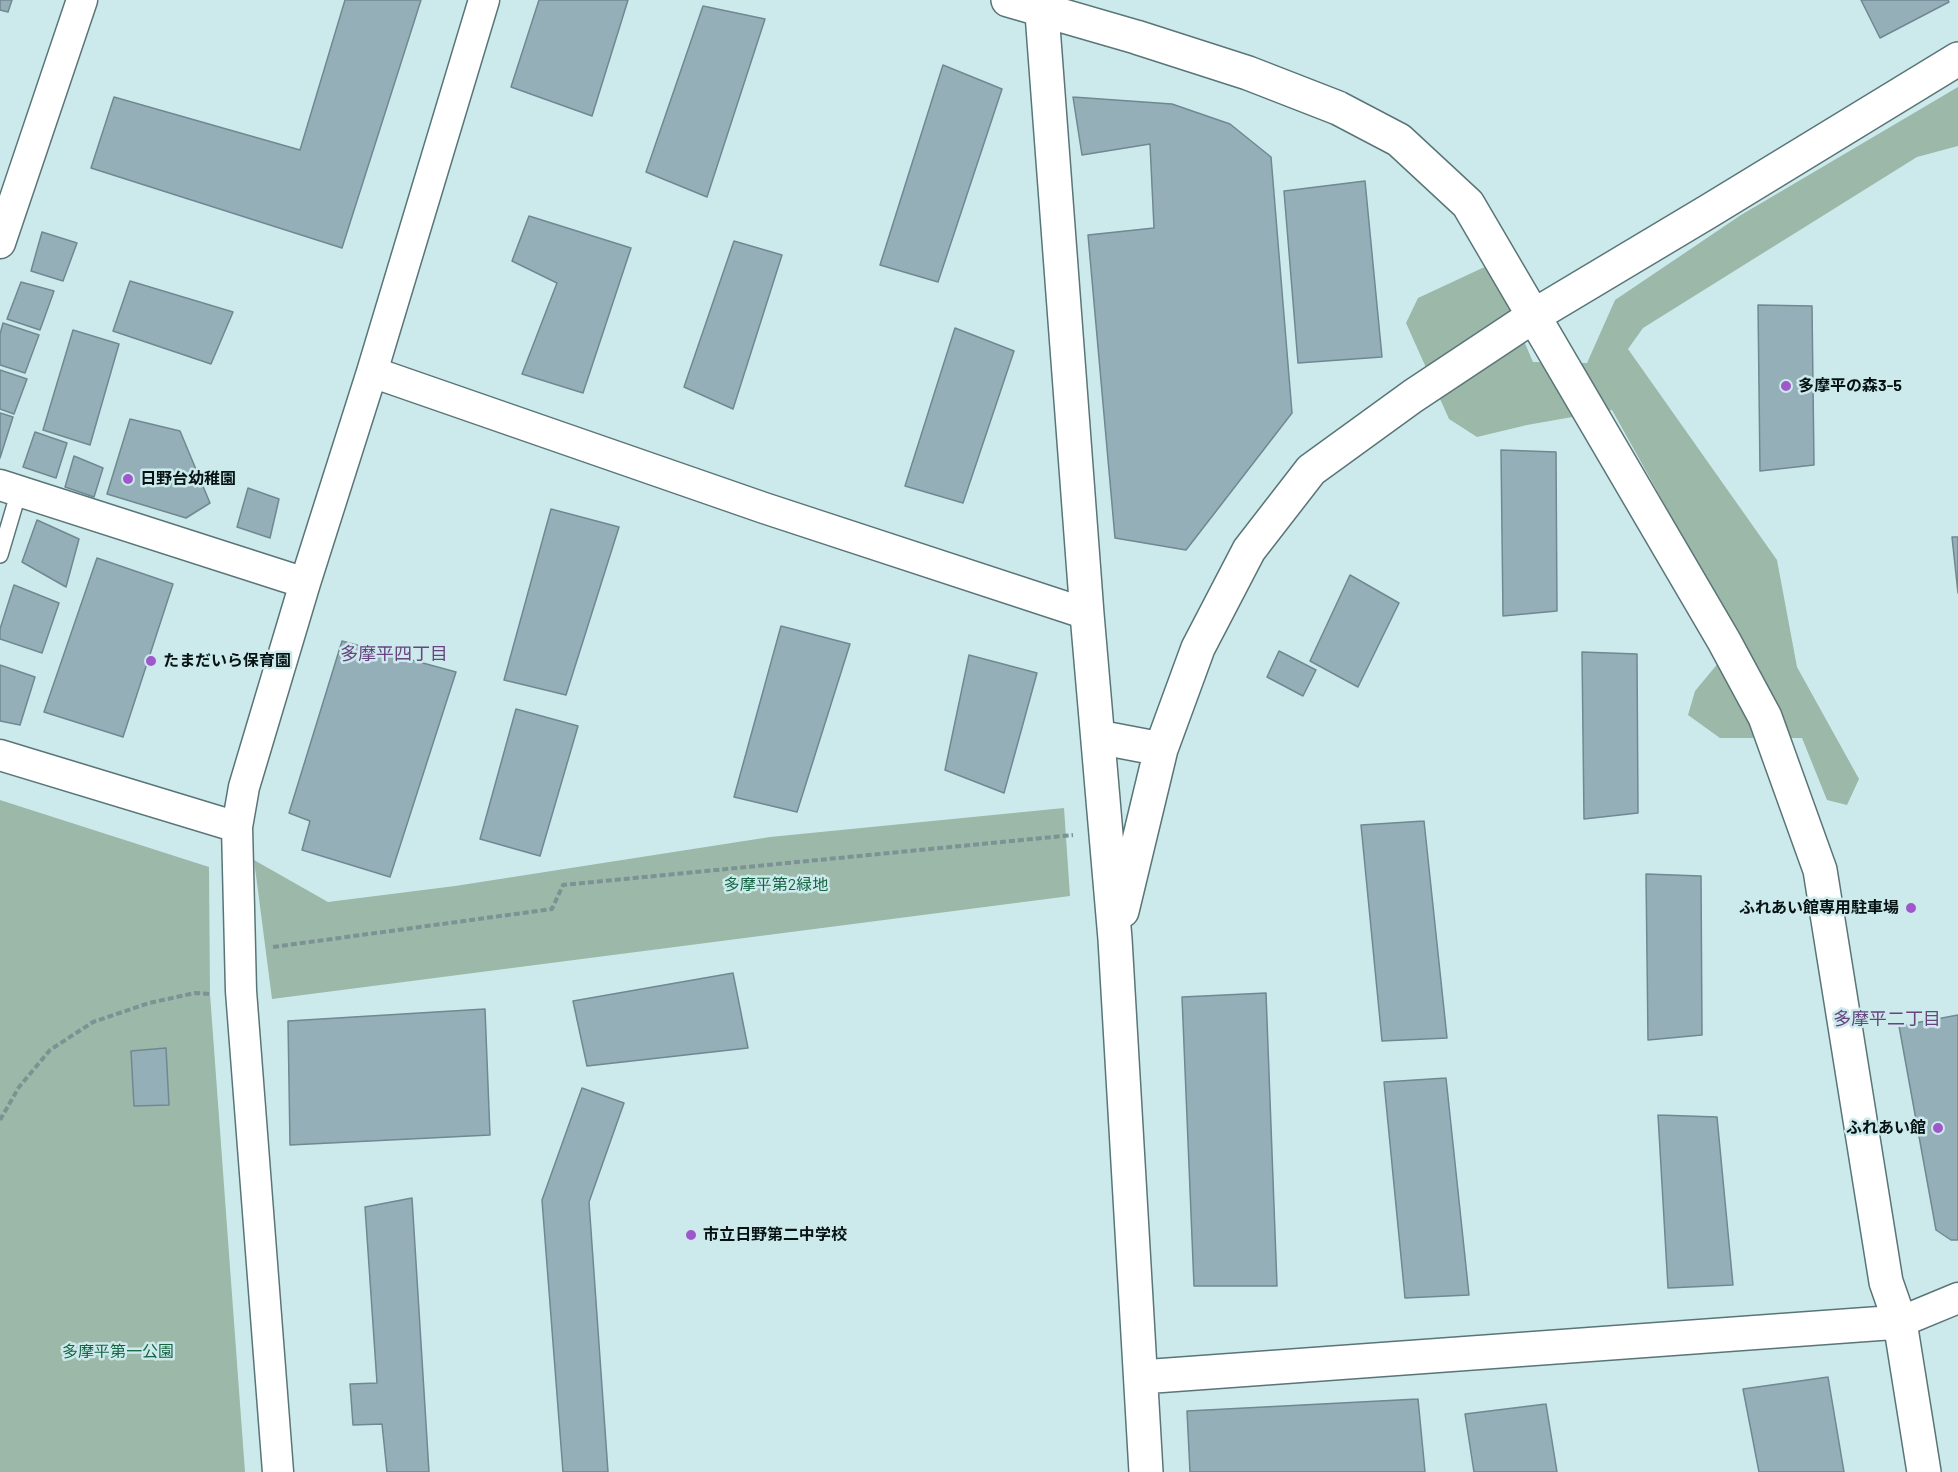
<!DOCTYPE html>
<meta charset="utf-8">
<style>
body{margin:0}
canvas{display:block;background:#cceaec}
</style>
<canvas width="1958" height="1472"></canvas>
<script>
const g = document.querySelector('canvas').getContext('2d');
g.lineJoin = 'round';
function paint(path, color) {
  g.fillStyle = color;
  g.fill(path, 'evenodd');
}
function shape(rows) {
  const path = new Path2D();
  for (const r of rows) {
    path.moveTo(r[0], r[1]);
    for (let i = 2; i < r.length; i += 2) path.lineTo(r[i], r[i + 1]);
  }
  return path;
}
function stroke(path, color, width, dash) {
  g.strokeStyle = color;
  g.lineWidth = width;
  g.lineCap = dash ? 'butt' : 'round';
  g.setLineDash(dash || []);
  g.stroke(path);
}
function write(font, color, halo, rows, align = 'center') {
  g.font = font + ' Barlow,"Noto Sans JP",sans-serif';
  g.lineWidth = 5;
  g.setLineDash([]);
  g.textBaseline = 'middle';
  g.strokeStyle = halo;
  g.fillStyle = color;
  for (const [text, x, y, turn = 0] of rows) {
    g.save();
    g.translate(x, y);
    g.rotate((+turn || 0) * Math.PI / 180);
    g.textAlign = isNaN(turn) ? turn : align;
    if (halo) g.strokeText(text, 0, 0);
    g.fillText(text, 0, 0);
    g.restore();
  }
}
paint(shape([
 [1958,87,1958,146,1917,157,1643,328,1628,349,1777,560,1797,667,1859,779,1847,805,1827,800,1802,738,1720,738,1688,715,1695,691,1739,638,1612,410,1527,425,1477,437,1449,419,1406,323,1418,298,1491,264,1533,362,1587,363,1615,300,1741,215],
 [0,800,209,867,210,994,245,1472,0,1472],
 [1064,808,1070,896,272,999,254,860,328,902,455,886,770,837]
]), '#9cb8a8');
const building = shape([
 [0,0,12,0,8,12,0,10,0,0],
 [345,0,421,0,342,248,91,168,114,97,300,150,345,0],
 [539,0,628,0,592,116,511,87,539,0],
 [1861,0,1948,0,1949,2,1880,38,1861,0],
 [703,6,765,19,707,197,646,172,703,6],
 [943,65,1002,89,938,282,880,265,943,65],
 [1073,97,1172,104,1230,124,1271,157,1292,413,1186,550,1115,538,1088,235,1154,228,1150,144,1082,155,1073,97],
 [1365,181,1382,357,1298,363,1284,191,1365,181],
 [529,216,631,248,583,393,522,374,557,283,512,261,529,216],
 [42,232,77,243,63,281,31,271,42,232],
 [734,241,782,255,733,409,684,387,734,241],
 [130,281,233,312,211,364,113,331,130,281],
 [21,282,54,291,40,330,7,319,21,282],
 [1758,305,1812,306,1814,465,1760,471,1758,305],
 [3,323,39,335,25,373,0,365,0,334,3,323],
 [955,328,1014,351,963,503,905,486,955,328],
 [73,330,119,344,90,445,43,430,73,330],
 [0,370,27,379,14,414,0,409,0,370],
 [0,413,13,417,0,458,0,413],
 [130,419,180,431,210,503,186,518,107,494,130,419],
 [35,432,67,443,56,478,23,467,35,432],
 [1501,450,1556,452,1557,611,1503,616,1501,450],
 [74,456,103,468,94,497,65,487,74,456],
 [248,488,279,499,270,538,237,527,248,488],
 [551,509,619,527,566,695,504,680,551,509],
 [37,520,79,539,66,587,22,562,37,520],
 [1952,537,1958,537,1958,593,1952,537],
 [97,558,173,584,123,737,44,712,97,558],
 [1350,575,1399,603,1358,687,1310,661,1350,575],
 [14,585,59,603,42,653,0,639,0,629,14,585],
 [781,626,850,644,797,812,734,797,781,626],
 [342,641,456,672,390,877,302,850,310,821,289,813,342,641],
 [1279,651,1316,670,1303,696,1267,677,1279,651],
 [1582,652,1637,654,1638,813,1584,819,1582,652],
 [969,655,1037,673,1004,793,945,770,969,655],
 [0,665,35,677,20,725,0,721,0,665],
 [516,709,578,726,540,856,480,839,516,709],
 [1424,821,1447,1038,1382,1041,1361,825,1424,821],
 [1646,874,1701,876,1702,1035,1648,1040,1646,874],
 [733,973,748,1048,587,1066,573,1001,733,973],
 [1266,993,1277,1286,1194,1286,1182,997,1266,993],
 [485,1009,490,1135,290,1145,288,1021,485,1009],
 [1958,1015,1958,1240,1951,1240,1936,1230,1899,1026,1958,1015],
 [166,1048,169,1105,134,1106,131,1051,166,1048],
 [1446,1078,1469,1295,1405,1298,1384,1082,1446,1078],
 [582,1088,624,1103,589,1202,608,1472,563,1472,542,1200,582,1088],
 [1658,1115,1717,1117,1733,1285,1668,1288,1658,1115],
 [412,1198,429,1472,387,1472,382,1424,353,1425,350,1384,377,1383,365,1207,412,1198],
 [1828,1377,1844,1472,1759,1472,1743,1389,1828,1377],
 [1418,1399,1425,1472,1190,1472,1187,1411,1418,1399],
 [1546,1404,1557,1472,1474,1472,1465,1414,1546,1404]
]);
paint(building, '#95afb9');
stroke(building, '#708892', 1.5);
const service = shape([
 [0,555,19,491]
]);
const minor = shape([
 [0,243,82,0],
 [372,372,764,508,1087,614],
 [0,485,305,583],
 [0,755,237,827],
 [1900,1322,1958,1298],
 [278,1472,241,991,237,827,244,787,305,583,372,372,484,0]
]);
const tertiary = shape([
 [1008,0,1136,37,1248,73,1338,108,1399,140,1468,204,1724,641,1765,717,1820,870,1886,1282,1900,1322,1924,1472],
 [1041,0,1087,614,1115,939,1146,1472],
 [1098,737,1161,749],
 [1122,911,1161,749,1198,648,1249,550,1311,470,1413,396,1535,315,1709,211,1958,59],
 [1141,1377,1900,1322]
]);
stroke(service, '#5a7577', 18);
stroke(minor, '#5a7577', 33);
stroke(tertiary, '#5a7577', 36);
stroke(shape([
 [273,947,552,909,563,885,1073,835],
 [0,1120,19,1087,50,1050,93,1022,149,1003,195,993,210,994]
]), '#7c9294', 4, [6, 3]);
stroke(service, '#fff', 15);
stroke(minor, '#fff', 30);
stroke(tertiary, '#fff', 33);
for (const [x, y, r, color] of [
 [1786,386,6,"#9f58cb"],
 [128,479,6,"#9f58cb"],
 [151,661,6,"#9f58cb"],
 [1911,908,6,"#9f58cb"],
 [1938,1128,6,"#9f58cb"],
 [691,1235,6,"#9f58cb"]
]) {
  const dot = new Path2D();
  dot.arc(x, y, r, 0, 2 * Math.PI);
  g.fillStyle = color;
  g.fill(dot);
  stroke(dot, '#cceaec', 2);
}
write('bold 16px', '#071213', '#cceaec', [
 ["多摩平の森3-5",1798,386],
 ["日野台幼稚園",140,479],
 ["たまだいら保育園",163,661],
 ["ふれあい館専用駐車場",1899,908,"right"],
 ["ふれあい館",1926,1128,"right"],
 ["市立日野第二中学校",703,1235]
], 'left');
write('16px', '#156542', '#cceaec', [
 ["多摩平第2緑地",776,885],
 ["多摩平第一公園",118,1352]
]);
write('18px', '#67447f', '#cceaec', [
 ["多摩平四丁目",394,654],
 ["多摩平二丁目",1887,1019]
]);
</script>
